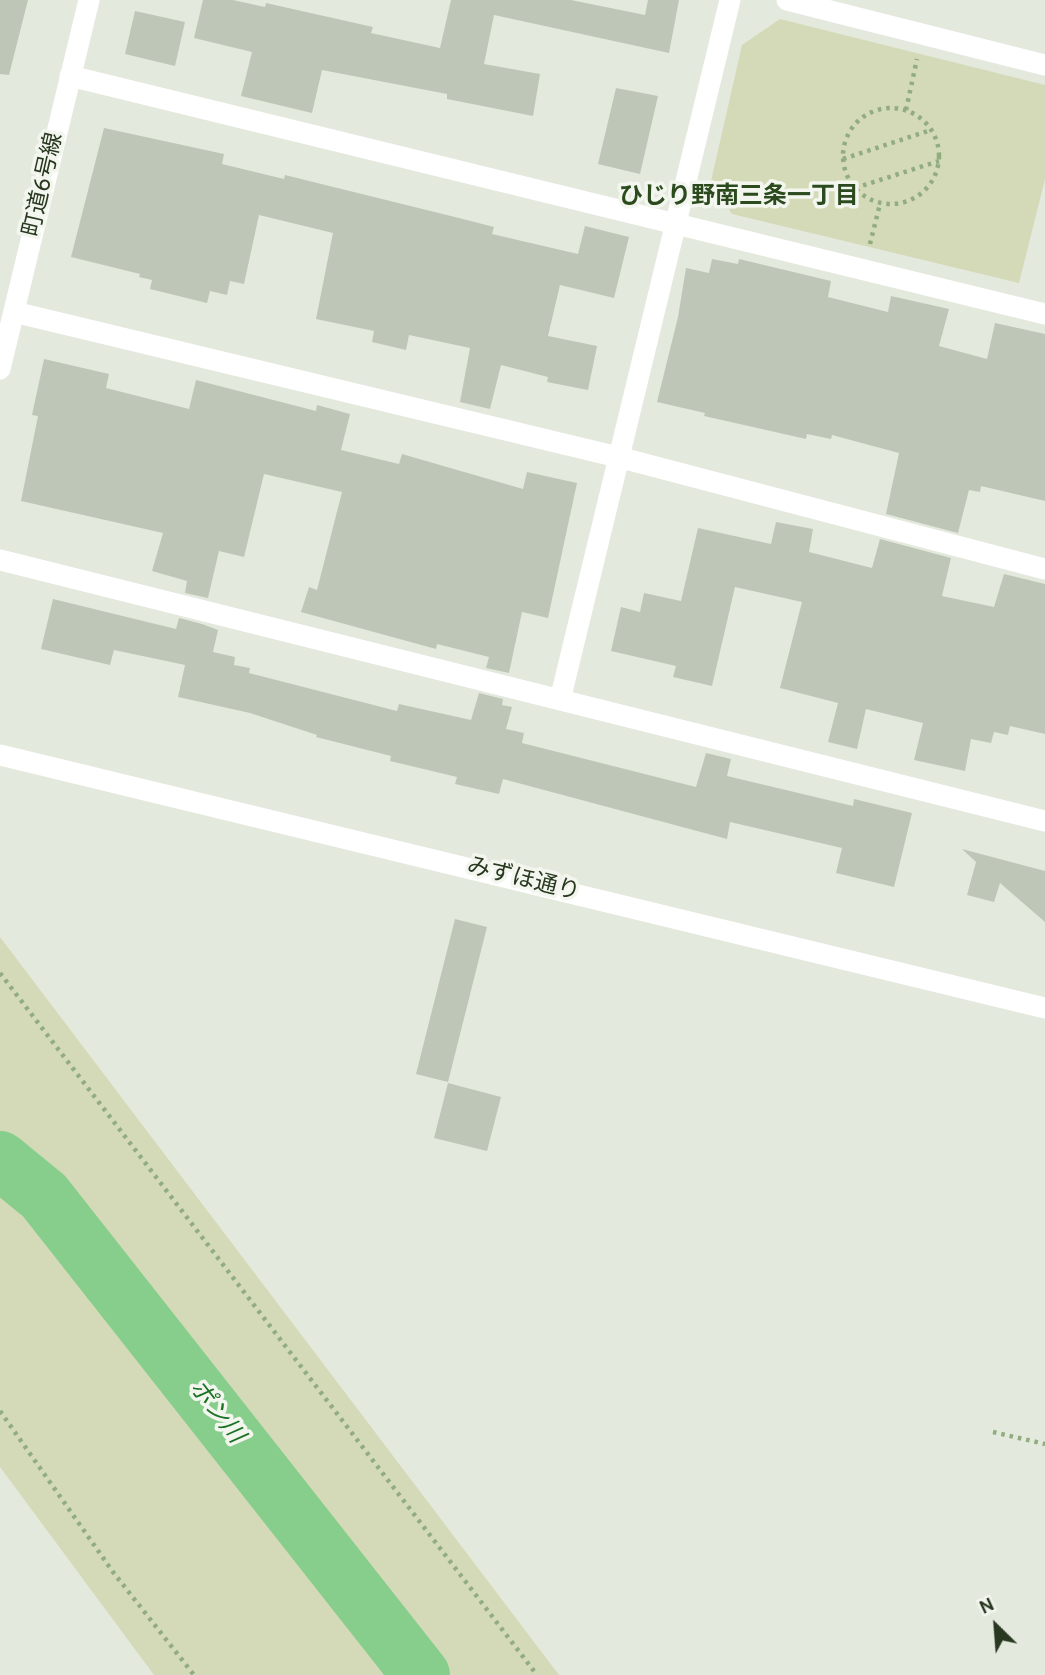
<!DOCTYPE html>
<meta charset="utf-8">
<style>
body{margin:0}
#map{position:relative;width:1045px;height:1675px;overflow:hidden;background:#e4e9de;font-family:Overpass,sans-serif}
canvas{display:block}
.north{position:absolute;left:961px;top:1591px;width:70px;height:70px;-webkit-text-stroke:5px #f3f6ee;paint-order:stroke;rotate:335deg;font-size:19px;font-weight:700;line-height:28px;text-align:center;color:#293820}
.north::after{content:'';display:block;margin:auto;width:24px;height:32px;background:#293820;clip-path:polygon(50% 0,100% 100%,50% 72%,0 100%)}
</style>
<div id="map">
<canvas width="1045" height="1675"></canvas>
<div class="north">N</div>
</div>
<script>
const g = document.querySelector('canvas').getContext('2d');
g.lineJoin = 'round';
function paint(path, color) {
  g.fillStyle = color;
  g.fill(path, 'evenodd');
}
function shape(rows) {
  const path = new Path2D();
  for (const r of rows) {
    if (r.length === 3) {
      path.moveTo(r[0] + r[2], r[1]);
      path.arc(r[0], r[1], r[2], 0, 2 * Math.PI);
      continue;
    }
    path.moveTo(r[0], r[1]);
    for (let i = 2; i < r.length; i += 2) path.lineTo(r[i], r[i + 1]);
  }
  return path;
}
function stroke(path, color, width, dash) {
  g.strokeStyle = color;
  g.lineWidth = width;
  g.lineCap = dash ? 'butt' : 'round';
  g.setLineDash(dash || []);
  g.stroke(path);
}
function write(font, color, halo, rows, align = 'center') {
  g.font = font + ' Overpass,"Noto Sans JP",sans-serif';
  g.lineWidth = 7;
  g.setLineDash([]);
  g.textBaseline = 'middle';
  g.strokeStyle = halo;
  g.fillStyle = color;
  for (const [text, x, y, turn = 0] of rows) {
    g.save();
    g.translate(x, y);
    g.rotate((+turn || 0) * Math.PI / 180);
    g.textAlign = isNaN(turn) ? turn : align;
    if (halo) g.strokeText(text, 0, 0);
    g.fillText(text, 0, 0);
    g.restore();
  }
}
paint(shape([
 [780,19,1045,85,1045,179,1019,283,732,214,711,181,742,45],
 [0,937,559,1675,154,1675,0,1467]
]), '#d4dab7');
stroke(shape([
 [0,1160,44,1196,421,1675]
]), '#87ce8c', 58);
paint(shape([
 [0,0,28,0,9,75,0,74],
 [203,0,233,0,265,7,266,3,373,27,371,33,440,48,451,0,571,0,645,15,648,0,679,0,669,53,494,15,484,64,540,74,533,116,447,99,447,94,322,70,312,113,241,96,252,52,194,38],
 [135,11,185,22,175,66,125,54],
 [616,88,658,96,640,174,598,164],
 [104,128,224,154,222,164,284,179,285,175,463,219,494,227,492,234,578,254,585,226,629,237,614,298,560,285,548,336,597,346,588,390,547,382,548,377,501,365,490,409,460,402,470,348,409,335,406,350,372,342,374,331,316,319,333,233,259,215,244,284,230,281,227,295,210,291,207,303,150,289,152,280,139,277,140,274,71,257],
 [712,259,738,264,739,259,831,281,828,297,888,312,891,296,949,309,939,346,987,359,995,323,1045,334,1045,501,981,486,980,492,969,490,958,533,886,514,899,453,832,435,831,439,807,434,806,439,704,416,705,413,657,402,678,317,686,268,709,273],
 [44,359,109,374,106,388,189,409,196,380,316,411,317,405,350,414,341,450,399,464,402,454,523,489,527,472,577,483,548,618,522,612,509,673,486,668,489,657,437,644,436,649,301,612,309,587,317,590,342,492,264,474,244,557,219,551,208,598,185,593,187,581,152,571,163,533,21,501,38,416,32,415],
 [776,522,813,529,809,552,872,568,880,539,951,558,942,596,994,607,1004,574,1045,584,1045,734,1010,726,1008,735,994,732,991,743,971,739,965,771,914,760,923,723,866,709,857,749,828,742,838,703,780,688,802,602,735,587,712,686,673,677,676,666,611,651,621,607,640,612,644,593,681,601,698,528,771,544],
 [53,599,176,629,179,618,202,624,218,630,213,652,235,657,234,665,250,668,249,673,397,711,399,704,471,720,479,693,503,699,502,705,512,707,506,729,524,733,522,743,696,787,706,753,731,759,727,776,853,806,854,799,912,813,894,887,836,873,842,848,730,822,727,839,503,779,499,794,455,784,457,777,390,761,391,756,316,737,317,735,250,713,178,697,185,665,114,650,110,665,41,649],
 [962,849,1045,871,1045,922,1000,883,994,902,967,895,976,862],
 [455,919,487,927,448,1082,416,1074],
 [448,1083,501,1097,487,1151,434,1138]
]), '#bec7b7');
stroke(shape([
 [891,156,48],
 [906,110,917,59],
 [843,159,931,130],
 [855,188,939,161],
 [870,244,880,204],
 [0,973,537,1675],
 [0,1411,113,1572,194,1675],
 [993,1432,1045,1444]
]), '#91ac7f', 4.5, [3.5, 5]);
stroke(shape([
 [787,0,1045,65],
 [70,76,1045,314],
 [14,312,618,457,1045,569],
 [0,560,1045,821],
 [560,700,730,0]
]), '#fff', 21);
stroke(shape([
 [0,369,89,0],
 [0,755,1045,1008]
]), '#fff', 21);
write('23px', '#293820', '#f3f6ee', [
 ["町道6号線",45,185,-77],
 ["みずほ通り",523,881,14]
]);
write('bold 24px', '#2b4a1d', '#f3f6ee', [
 ["ひじり野南三条一丁目",739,198]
]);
write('italic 24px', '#1c7224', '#f3f6ee', [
 ["ポン川",215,1413,52]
]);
</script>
